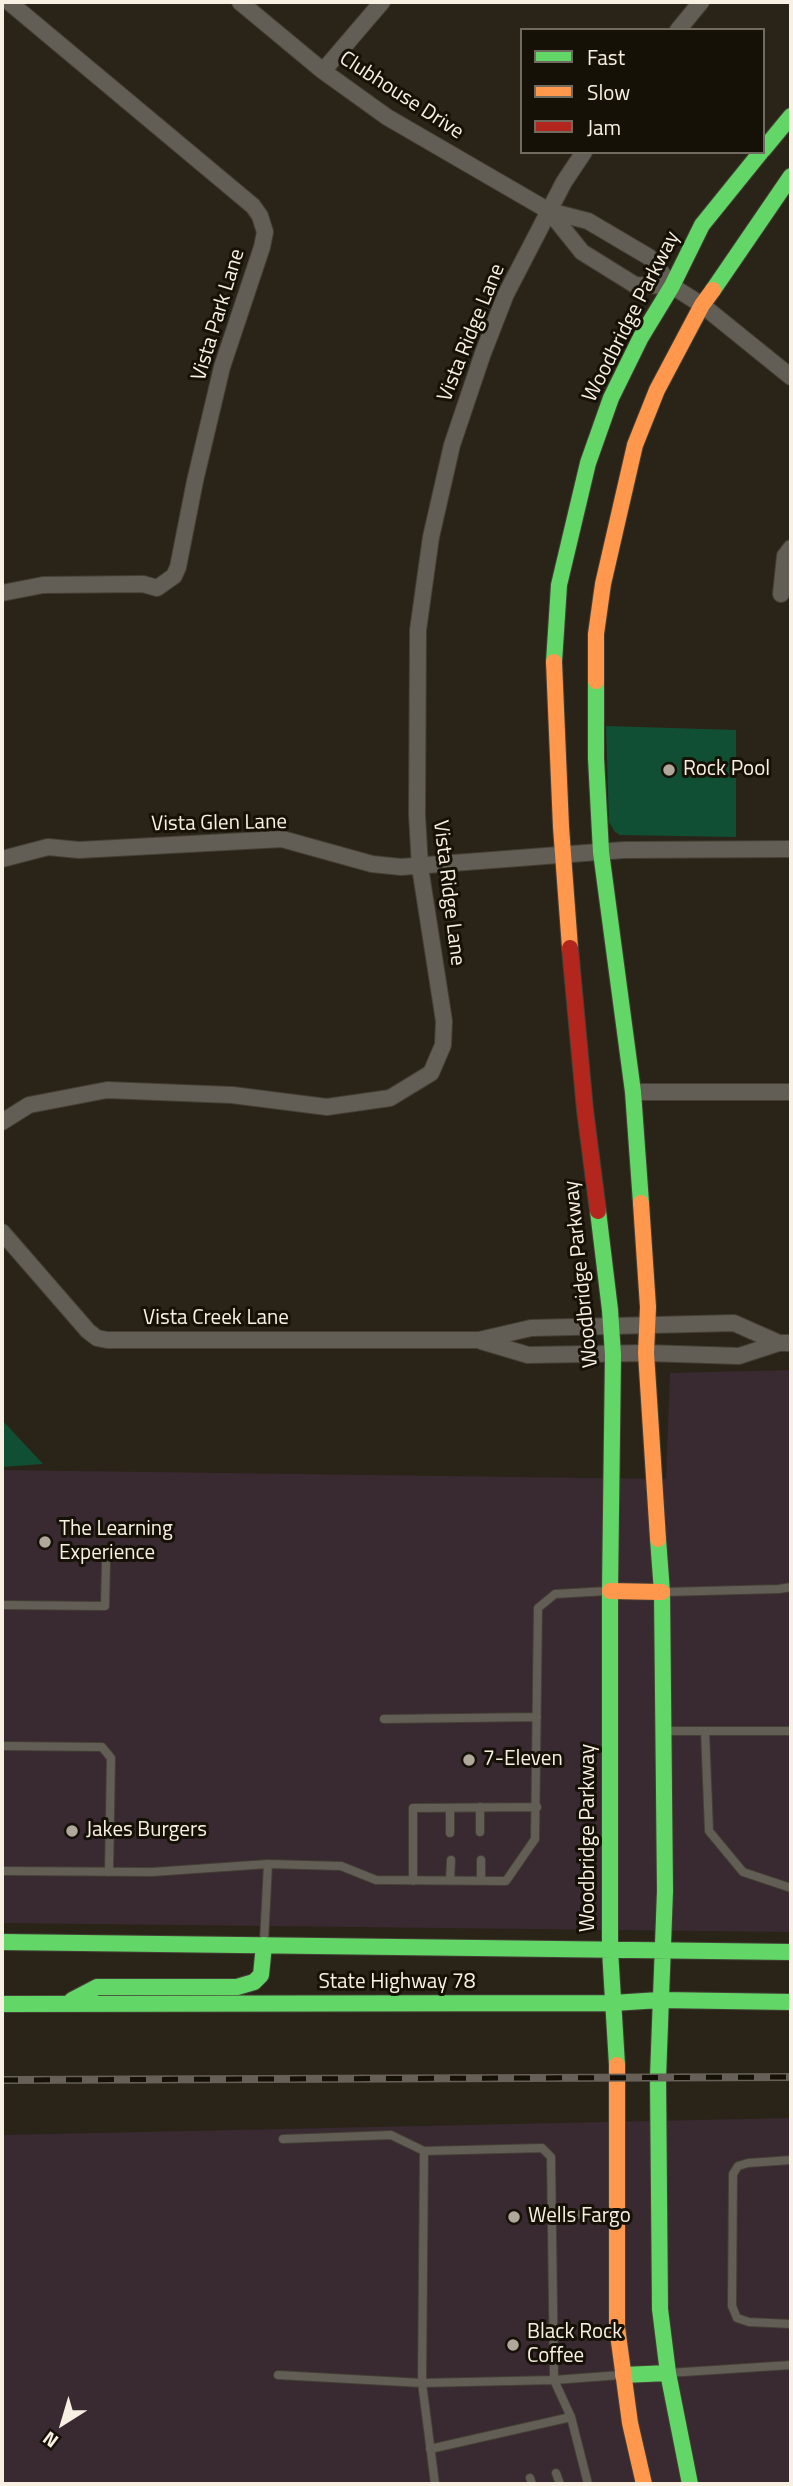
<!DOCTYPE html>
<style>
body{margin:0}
#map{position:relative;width:793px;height:2486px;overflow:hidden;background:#2a2418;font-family:"Titillium Web",sans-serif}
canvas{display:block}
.frame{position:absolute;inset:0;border:4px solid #f8f0e2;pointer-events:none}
.legend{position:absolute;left:520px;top:28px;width:245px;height:126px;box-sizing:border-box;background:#161107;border:2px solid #706a5f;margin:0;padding:9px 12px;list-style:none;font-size:21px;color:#f8f0e2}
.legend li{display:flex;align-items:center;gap:14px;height:35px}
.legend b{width:35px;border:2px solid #706a5f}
.north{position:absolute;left:28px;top:2388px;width:70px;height:70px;-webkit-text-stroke:5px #161107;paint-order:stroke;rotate:217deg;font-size:19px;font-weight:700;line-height:28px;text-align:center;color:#f8f0e2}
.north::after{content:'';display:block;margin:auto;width:24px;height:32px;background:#f8f0e2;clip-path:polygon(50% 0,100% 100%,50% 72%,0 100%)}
</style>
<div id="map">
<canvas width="793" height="2486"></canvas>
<div class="frame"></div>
<ul class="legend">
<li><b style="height:9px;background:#63d668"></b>Fast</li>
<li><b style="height:9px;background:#ff974d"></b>Slow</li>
<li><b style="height:9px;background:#b3261e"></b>Jam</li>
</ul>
<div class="north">N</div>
</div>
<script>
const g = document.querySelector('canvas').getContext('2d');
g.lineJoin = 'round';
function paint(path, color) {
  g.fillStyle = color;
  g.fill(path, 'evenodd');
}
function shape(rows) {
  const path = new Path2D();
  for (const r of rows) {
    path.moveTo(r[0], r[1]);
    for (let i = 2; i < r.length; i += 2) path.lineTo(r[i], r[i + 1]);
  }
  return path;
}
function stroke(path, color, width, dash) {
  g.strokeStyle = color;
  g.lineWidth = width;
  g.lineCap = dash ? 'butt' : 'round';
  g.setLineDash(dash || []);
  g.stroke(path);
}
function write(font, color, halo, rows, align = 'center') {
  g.font = font + ' "Titillium Web",sans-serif';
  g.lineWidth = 6;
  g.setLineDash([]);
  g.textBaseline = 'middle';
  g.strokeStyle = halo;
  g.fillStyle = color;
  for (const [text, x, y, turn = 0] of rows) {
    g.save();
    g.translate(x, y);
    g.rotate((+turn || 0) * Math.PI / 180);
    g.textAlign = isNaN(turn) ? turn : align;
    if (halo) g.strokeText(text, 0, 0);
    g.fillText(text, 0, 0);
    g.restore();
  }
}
paint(shape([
 [791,1370,791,1932,2,1923,2,1470,666,1479,670,1373],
 [791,2118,791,2484,2,2484,2,2135]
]), '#392931');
paint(shape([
 [606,726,736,730,736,837,620,835,615,832,609,822],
 [2,1420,43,1464,2,1467]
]), '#114f35');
const lane = shape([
 [665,1592,779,1589,791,1587],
 [2,1605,105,1606,106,1562],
 [384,1719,537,1717],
 [666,1731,791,1731],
 [705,1731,709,1831,743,1872,791,1888],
 [2,1746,102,1747,111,1758,109,1872],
 [450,1808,450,1833],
 [480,1832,480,1807],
 [2,1871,152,1872,268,1864],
 [413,1881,413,1808,537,1807],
 [450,1881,451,1860],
 [481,1881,481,1860],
 [264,1942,268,1864,341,1866,376,1880,506,1881,535,1839,538,1608,555,1594,607,1591],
 [283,2139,391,2135,424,2151,542,2148,551,2157,554,2380,571,2417,588,2484],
 [791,2160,748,2163,738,2166,733,2174,732,2306,737,2318,749,2322,791,2324],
 [553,2215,613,2214],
 [668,2373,791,2365],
 [278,2375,422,2383,424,2151],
 [430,2449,571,2417],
 [556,2473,560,2484],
 [530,2478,532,2484],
 [435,2484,422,2383,554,2380,621,2375]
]);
const street = shape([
 [240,2,323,71,387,117,549,211,588,221,649,257,672,286,702,305,791,377],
 [678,30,701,2],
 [323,71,382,2],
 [549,211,582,252,635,285,672,286],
 [2,593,43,585,143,584,157,588,174,576,178,567,195,481,222,367,262,247,265,232,260,216,253,206,9,2],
 [781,594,785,556,791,548],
 [2,859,48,847,79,850,282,839,372,864,401,867,624,850,791,849],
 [633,1092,791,1092],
 [2,1122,29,1105,107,1090,232,1095,327,1107,390,1098,431,1073,443,1045,444,1021,420,867,417,815,418,630,431,537,452,445,483,353,506,294,564,182,584,152],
 [2,1232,88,1331,97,1338,107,1340,479,1340,531,1328,734,1323,779,1343],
 [481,1341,528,1355,646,1353,739,1356,779,1343,791,1343]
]);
const fast = shape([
 [763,150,791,116],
 [713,290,791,176],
 [554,662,559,585,588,463,611,398,641,337,672,286,702,225,761,152],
 [596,681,596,758,601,852,633,1092,641,1203],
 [598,1211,610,1310,613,1355,610,1591,610,1950,617,2065],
 [658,1539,662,1592,665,1891,658,2077,660,2309,668,2373,690,2484],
 [2,1942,791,1952],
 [72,2000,97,1987,237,1987,254,1982,261,1975,264,1945],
 [2,2004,613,2003,660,2000,791,2002],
 [623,2375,668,2373]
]);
const slow = shape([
 [554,662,561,827,570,948],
 [596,681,596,634,603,584,635,445,657,390,702,305,713,290],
 [641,1203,648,1307,646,1353,658,1539],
 [610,1591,662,1592],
 [617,2065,617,2327,630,2423,644,2484]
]);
const jam = shape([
 [570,948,585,1110,598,1211]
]);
stroke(lane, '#443f35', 10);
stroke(street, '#443f35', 18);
stroke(fast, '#443f35', 18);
stroke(slow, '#443f35', 18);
stroke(jam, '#443f35', 18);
stroke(lane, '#635e55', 8);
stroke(street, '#635e55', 16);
stroke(fast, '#63d668', 16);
stroke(slow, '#ff974d', 16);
stroke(jam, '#b3261e', 16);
const rail = shape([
 [2,2080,791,2077]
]);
stroke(rail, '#666058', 8);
stroke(rail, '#161107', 5, [16]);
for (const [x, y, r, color] of [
 [669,770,7,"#b0a99b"],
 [45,1542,7,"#b0a99b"],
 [469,1760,7,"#b0a99b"],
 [72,1831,7,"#b0a99b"],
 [514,2217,7,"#b0a99b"],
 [513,2345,7,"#b0a99b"]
]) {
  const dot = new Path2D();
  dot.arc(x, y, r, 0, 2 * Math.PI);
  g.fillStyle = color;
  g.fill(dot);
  stroke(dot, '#161107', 2.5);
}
write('21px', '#f8f0e2', '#161107', [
 ["Clubhouse Drive",401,96,33],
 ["Vista Park Lane",219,315,-73],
 ["Woodbridge Parkway",632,317,-63],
 ["Vista Ridge Lane",472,333,-68],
 ["Vista Glen Lane",219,824,-1],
 ["Vista Ridge Lane",448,893,83],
 ["Woodbridge Parkway",582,1274,-96],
 ["Vista Creek Lane",216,1319],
 ["Woodbridge Parkway",589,1838,-90],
 ["State Highway 78",397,1983]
]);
write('21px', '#f8f0e2', '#161107', [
 ["Rock Pool",683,770],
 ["The Learning",59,1530],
 ["Experience",59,1554],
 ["7-Eleven",483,1760],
 ["Jakes Burgers",86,1831],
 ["Wells Fargo",528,2217],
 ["Black Rock",527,2333],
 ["Coffee",527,2357]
], 'left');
</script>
